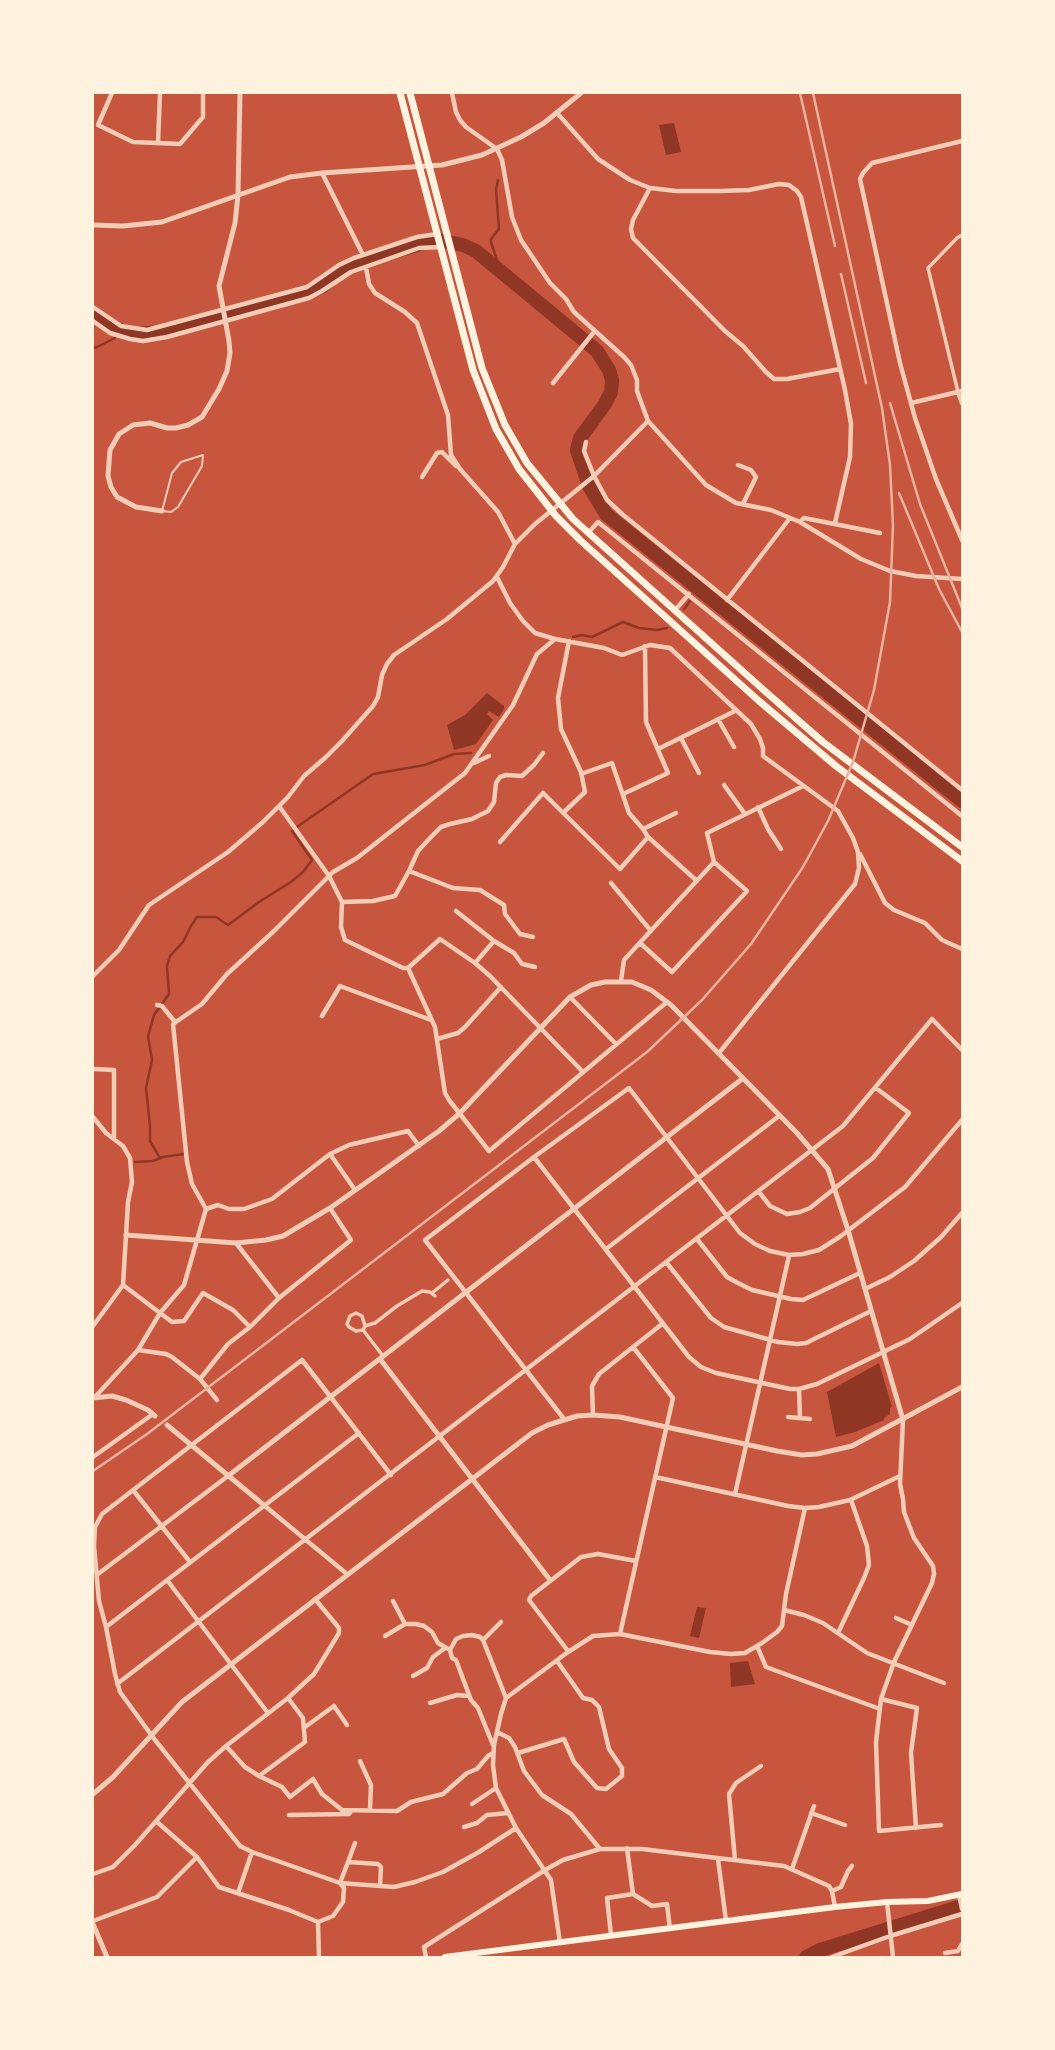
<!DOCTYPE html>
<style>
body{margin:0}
#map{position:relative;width:1055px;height:2050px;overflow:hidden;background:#c8553d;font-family:Overpass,sans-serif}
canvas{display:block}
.frame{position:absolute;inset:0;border:94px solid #fff3e0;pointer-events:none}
</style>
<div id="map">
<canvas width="1055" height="2050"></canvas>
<div class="frame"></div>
</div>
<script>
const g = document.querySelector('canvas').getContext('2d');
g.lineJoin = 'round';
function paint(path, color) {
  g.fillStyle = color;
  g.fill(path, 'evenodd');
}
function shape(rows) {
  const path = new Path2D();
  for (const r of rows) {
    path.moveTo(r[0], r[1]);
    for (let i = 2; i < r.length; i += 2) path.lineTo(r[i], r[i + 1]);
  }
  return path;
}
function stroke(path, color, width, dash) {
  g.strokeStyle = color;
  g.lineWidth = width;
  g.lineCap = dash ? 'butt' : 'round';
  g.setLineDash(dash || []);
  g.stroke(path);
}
paint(shape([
 [674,123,681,152,666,155,659,125],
 [487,693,504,706,504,709,499,717,489,711,487,714,493,720,476,744,454,750,447,725,465,715],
 [879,1363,892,1407,890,1408,890,1414,884,1418,884,1420,855,1432,836,1437,827,1392],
 [697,1607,706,1608,699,1638,690,1636],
 [748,1661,755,1684,731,1687,730,1663]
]), '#8f3625');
stroke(shape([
 [498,180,496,190,499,229,491,239,491,242,500,270],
 [93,346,95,348,115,338],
 [696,594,699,591],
 [684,609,690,601],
 [573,637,582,635,592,637,623,622,639,628,657,630,667,628],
 [297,827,373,774,425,765,454,754,471,753],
 [160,1158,150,1141,150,1126,146,1088,152,1060,148,1036,154,1015,169,994,167,966,170,956,183,942,191,926,197,917,216,917,228,925,259,902,291,882,303,872,312,860,292,831,294,830],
 [135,1162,153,1161,163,1157,184,1154]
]), '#8f3625', 2.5);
stroke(shape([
 [93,314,109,326,130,334,166,332,305,294,323,286,340,271,353,264,427,242,443,241,463,245,476,251,597,351,609,370,612,380,611,392,605,404,580,438,577,450,589,486,606,514,962,801],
 [806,1957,820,1950,962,1906]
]), '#8f3625', 14);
stroke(shape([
 [203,455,202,466,178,507,171,512,162,511,172,473,181,462,203,455]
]), '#f1ccb7', 2);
stroke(shape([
 [958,392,928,268,957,238,962,235],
 [432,1293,448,1280],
 [365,1326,375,1323,397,1306,422,1291,430,1292,435,1296],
 [363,1330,356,1331,349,1327,347,1324,350,1316,356,1313,362,1316,365,1326,363,1330,383,1356]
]), '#f1ccb7', 3.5);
stroke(shape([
 [112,93,98,125,133,142,180,144,203,117,203,93],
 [452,93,456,112,460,120,466,127,497,149,502,160,512,217,521,240,550,283,566,299,574,312,624,357,631,365,637,380,637,391,648,421,706,485,736,503,771,510,800,522,861,559,890,571,916,576,962,579],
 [557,113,598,159,630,180,650,188,676,191,721,191,749,190,779,184,789,185,797,191,801,197,845,390,851,424,850,457,835,523],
 [962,141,872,163,863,173,860,179,900,363,915,418,936,479,962,540],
 [158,143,160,93],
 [322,173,363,255],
 [650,188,633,220,631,229,633,238,725,331,743,346,766,372,774,379,787,379,840,369],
 [366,267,369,284,375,293,405,312,417,323,448,415,451,455,460,469,498,512,515,544],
 [93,307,121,326,147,330,307,287,339,265,354,258,417,237,437,234],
 [93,321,110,333,130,339,143,341,167,337,309,298,322,291,351,272,419,248,441,247],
 [553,383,594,332],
 [958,392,962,403],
 [911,403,962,391],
 [586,442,584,451,594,476,607,500,622,514,962,790],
 [738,465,751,470,756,477,743,504],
 [422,477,437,453,442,452,456,466],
 [800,522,804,518,880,533],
 [589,532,598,522,962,816],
 [497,577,510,603,523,621,535,633,555,639,604,648,622,655,650,645,670,648,751,724,760,739,763,748,763,756,838,811,853,838,858,852,859,868,855,884,719,1053],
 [727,600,790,518],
 [675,610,689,594],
 [718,719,734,747],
 [681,738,699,773],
 [658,749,735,711],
 [474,763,489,756],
 [581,774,612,763,629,813,643,829,648,837,697,881],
 [724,785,745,814],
 [623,794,668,773,646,722,645,646],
 [279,806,329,876,342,902,373,901,395,896,409,871,453,888,480,890,504,905,505,914,520,934,533,937],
 [758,807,768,829,781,849],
 [564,812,585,792,581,772,561,729,558,698,569,641],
 [643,829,676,813],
 [500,842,543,793,620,869,648,837],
 [860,854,885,903,894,910,925,923,942,940,962,949],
 [409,871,418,851,432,836,441,827,450,824,472,819,488,811,494,802,496,783,500,777,506,775,522,776,534,765,543,753],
 [611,883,651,931],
 [342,902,341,927,345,940,403,968,408,968],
 [456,911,494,941,514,953,522,964,535,967],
 [640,943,672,972,747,891,714,862,707,833,803,786],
 [475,963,494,941],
 [408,968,435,1027,445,1093,449,1100,489,1151,667,1002],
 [408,968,440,939,475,963,490,976,583,1072],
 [93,976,119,950,149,905,228,852,263,822,288,797,304,776,326,757,342,741,373,706,378,697,382,675,387,664,394,655,447,619,493,581,503,567,515,544,535,524,594,476,648,421],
 [621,981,624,960,714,862],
 [570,997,616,1044],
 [157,1005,162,1006,175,1022],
 [322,1016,340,986,431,1020],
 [437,1039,458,1033,465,1027,501,987],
 [93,1069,114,1070,114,1139],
 [93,1117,106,1133,123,1146,130,1158,132,1182,128,1202,123,1285,93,1326],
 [330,1154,355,1190],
 [534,1157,689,1357,701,1367,716,1373,790,1389,799,1389,817,1384,910,1339,962,1303],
 [759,1192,770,1206,787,1214,800,1212,810,1208,873,1158,909,1113,876,1088],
 [206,1209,218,1205,229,1209,244,1209,272,1199,330,1154,349,1145,408,1131,419,1146],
 [697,1239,727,1277,736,1282,752,1290,791,1299,803,1300,860,1273],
 [236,1243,279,1298],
 [606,1249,779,1116],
 [666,1262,711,1318,724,1327,778,1342,797,1344,806,1343,871,1311],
 [123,1285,172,1322,184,1321,203,1293,233,1310,250,1327],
 [865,1289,890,1277,914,1261,941,1237,962,1213],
 [138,1350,166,1354,172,1357,200,1379,217,1400],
 [200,1379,228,1344,250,1327,279,1298,351,1240,330,1208],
 [799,1389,800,1418],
 [95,1397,138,1350,160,1313,184,1285,206,1209,192,1184,187,1162,173,1024,202,1004,227,974,274,931,333,872,357,858,465,773,513,705,537,654,555,639],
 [593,1415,592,1386,599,1374,662,1324],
 [788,1417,810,1419],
 [564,1419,425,1240,534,1157,629,1088,740,1233,755,1244,770,1251,789,1255,803,1254,819,1250,841,1236,905,1187,962,1120],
 [903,1420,900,1484,903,1499,904,1512,914,1538,933,1566,934,1574,932,1583,894,1662,881,1699,876,1742,879,1831,941,1825],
 [93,1457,153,1414],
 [391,1475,302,1360,102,1514,95,1527,94,1546,99,1601,106,1627,115,1674,120,1692,155,1740,240,1846,252,1852,340,1883,394,1887,415,1882,443,1872,479,1852,516,1828],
 [655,1477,788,1506,805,1508,819,1507,850,1500,900,1476],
 [133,1490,190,1562],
 [735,1494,789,1256],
 [265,1506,347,1574],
 [98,1574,228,1476],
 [167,1580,268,1713],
 [393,1601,405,1624],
 [784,1610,804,1615,823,1623,867,1653,944,1683],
 [896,1618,912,1625],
 [106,1627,359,1433],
 [838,1633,864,1578,869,1565,867,1546,851,1500],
 [620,1634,673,1398,633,1347],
 [385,1636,405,1624,416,1624,424,1626,432,1632,438,1643,450,1650,452,1658,456,1660,471,1700,478,1708,493,1745],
 [483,1640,501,1622],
 [757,1646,766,1667,880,1709],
 [450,1650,456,1639,463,1636,472,1635,480,1637,483,1640,506,1698],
 [568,1651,529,1600,531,1596,581,1557,598,1554,636,1561],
 [413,1676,427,1668,433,1657,445,1648],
 [117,1684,843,1126,932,1019,962,1050],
 [881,1699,917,1708,911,1753,916,1828],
 [430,1703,457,1695,469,1696],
 [305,1727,334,1706,347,1725],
 [497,1732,509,1738,515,1747,524,1771,542,1795,571,1814,600,1849],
 [226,1746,245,1767,259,1776,305,1742,303,1718,288,1698],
 [518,1753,564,1739,574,1762,597,1788,606,1789,622,1776,622,1768,609,1749,599,1707,592,1700,583,1698,557,1661],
 [360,1761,371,1785,370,1809],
 [259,1776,282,1787,290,1797,313,1779,322,1794,342,1810,397,1811,411,1802,443,1794,467,1773,477,1769,488,1756,493,1753],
 [472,1804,496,1788],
 [811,1813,845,1825],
 [289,1815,349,1814,351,1811],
 [156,1821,197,1857,219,1887,289,1910,318,1922,333,1916,343,1902,344,1888,340,1883,348,1862,378,1864,381,1867,380,1886],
 [464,1827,477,1823,487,1815,508,1813],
 [627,1848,633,1894],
 [718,1859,726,1921],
 [735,1860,729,1794,736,1783,761,1766],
 [348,1862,355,1843],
 [792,1869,814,1806],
 [93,1874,113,1867,135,1845,208,1762,226,1746,288,1698,314,1674,339,1633,339,1628,315,1599],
 [832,1891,841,1887,848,1871,852,1866],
 [238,1893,252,1852],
 [959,1895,962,1909],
 [887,1902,893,1957],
 [93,1921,157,1897,197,1857],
 [318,1922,319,1957],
 [611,1935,607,1898,633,1894,652,1906,667,1904,670,1929],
 [560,1943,551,1880,516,1828,496,1788,493,1765,494,1745,501,1714,506,1698,568,1652,593,1636,620,1634,710,1652,731,1654,745,1653,762,1643,777,1632,782,1626,786,1594,805,1508],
 [945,1953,958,1951,962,1944],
 [426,1957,424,1947,545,1870,563,1860,600,1849,642,1849,784,1866,829,1886,832,1891,835,1907],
 [832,1957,890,1936,962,1914]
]), '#f1ccb7', 4.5);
stroke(shape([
 [93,225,123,226,162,222,290,177,322,173,442,165,482,155,521,137,544,123,581,93],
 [162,511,136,507,117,497,111,487,108,476,110,450,119,434,133,425,150,423,167,428,176,428,188,425,202,417,219,389,227,371,230,353,229,341,219,286,235,223,238,195,240,93],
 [126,1235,236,1243,266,1240,283,1236,330,1208,439,1131,460,1113,570,997,591,985,605,982,632,982,651,990,671,1005,797,1133,828,1169,848,1230,903,1420],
 [380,1359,550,1580],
 [93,1398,112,1396,126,1400,148,1410,155,1416],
 [167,1425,265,1506],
 [228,1476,742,1079],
 [93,1794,113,1777,182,1702,532,1433,548,1425,577,1416,593,1415,620,1417,777,1451,802,1455,817,1454,852,1446,962,1387],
 [93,1924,107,1957]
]), '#f1ccb7', 5);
stroke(shape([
 [445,1957,835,1907,887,1902,928,1901,962,1894]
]), '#fff3e0', 6);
stroke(shape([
 [400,93,473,370,496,429,519,469,556,516,581,541,759,701,836,766,962,861],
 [410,93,482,368,505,425,527,463,573,519,767,693,823,742,962,847]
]), '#fff3e0', 7);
stroke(shape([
 [800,93,835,246],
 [841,274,866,383],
 [890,403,920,504,962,608],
 [899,493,939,589,962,632],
 [93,1471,147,1434,244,1360,647,1052,702,1000,751,944,803,867,828,821,853,762,874,690,890,602,893,525,890,465,882,408,813,93]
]), '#e9b49f', 2.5);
</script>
